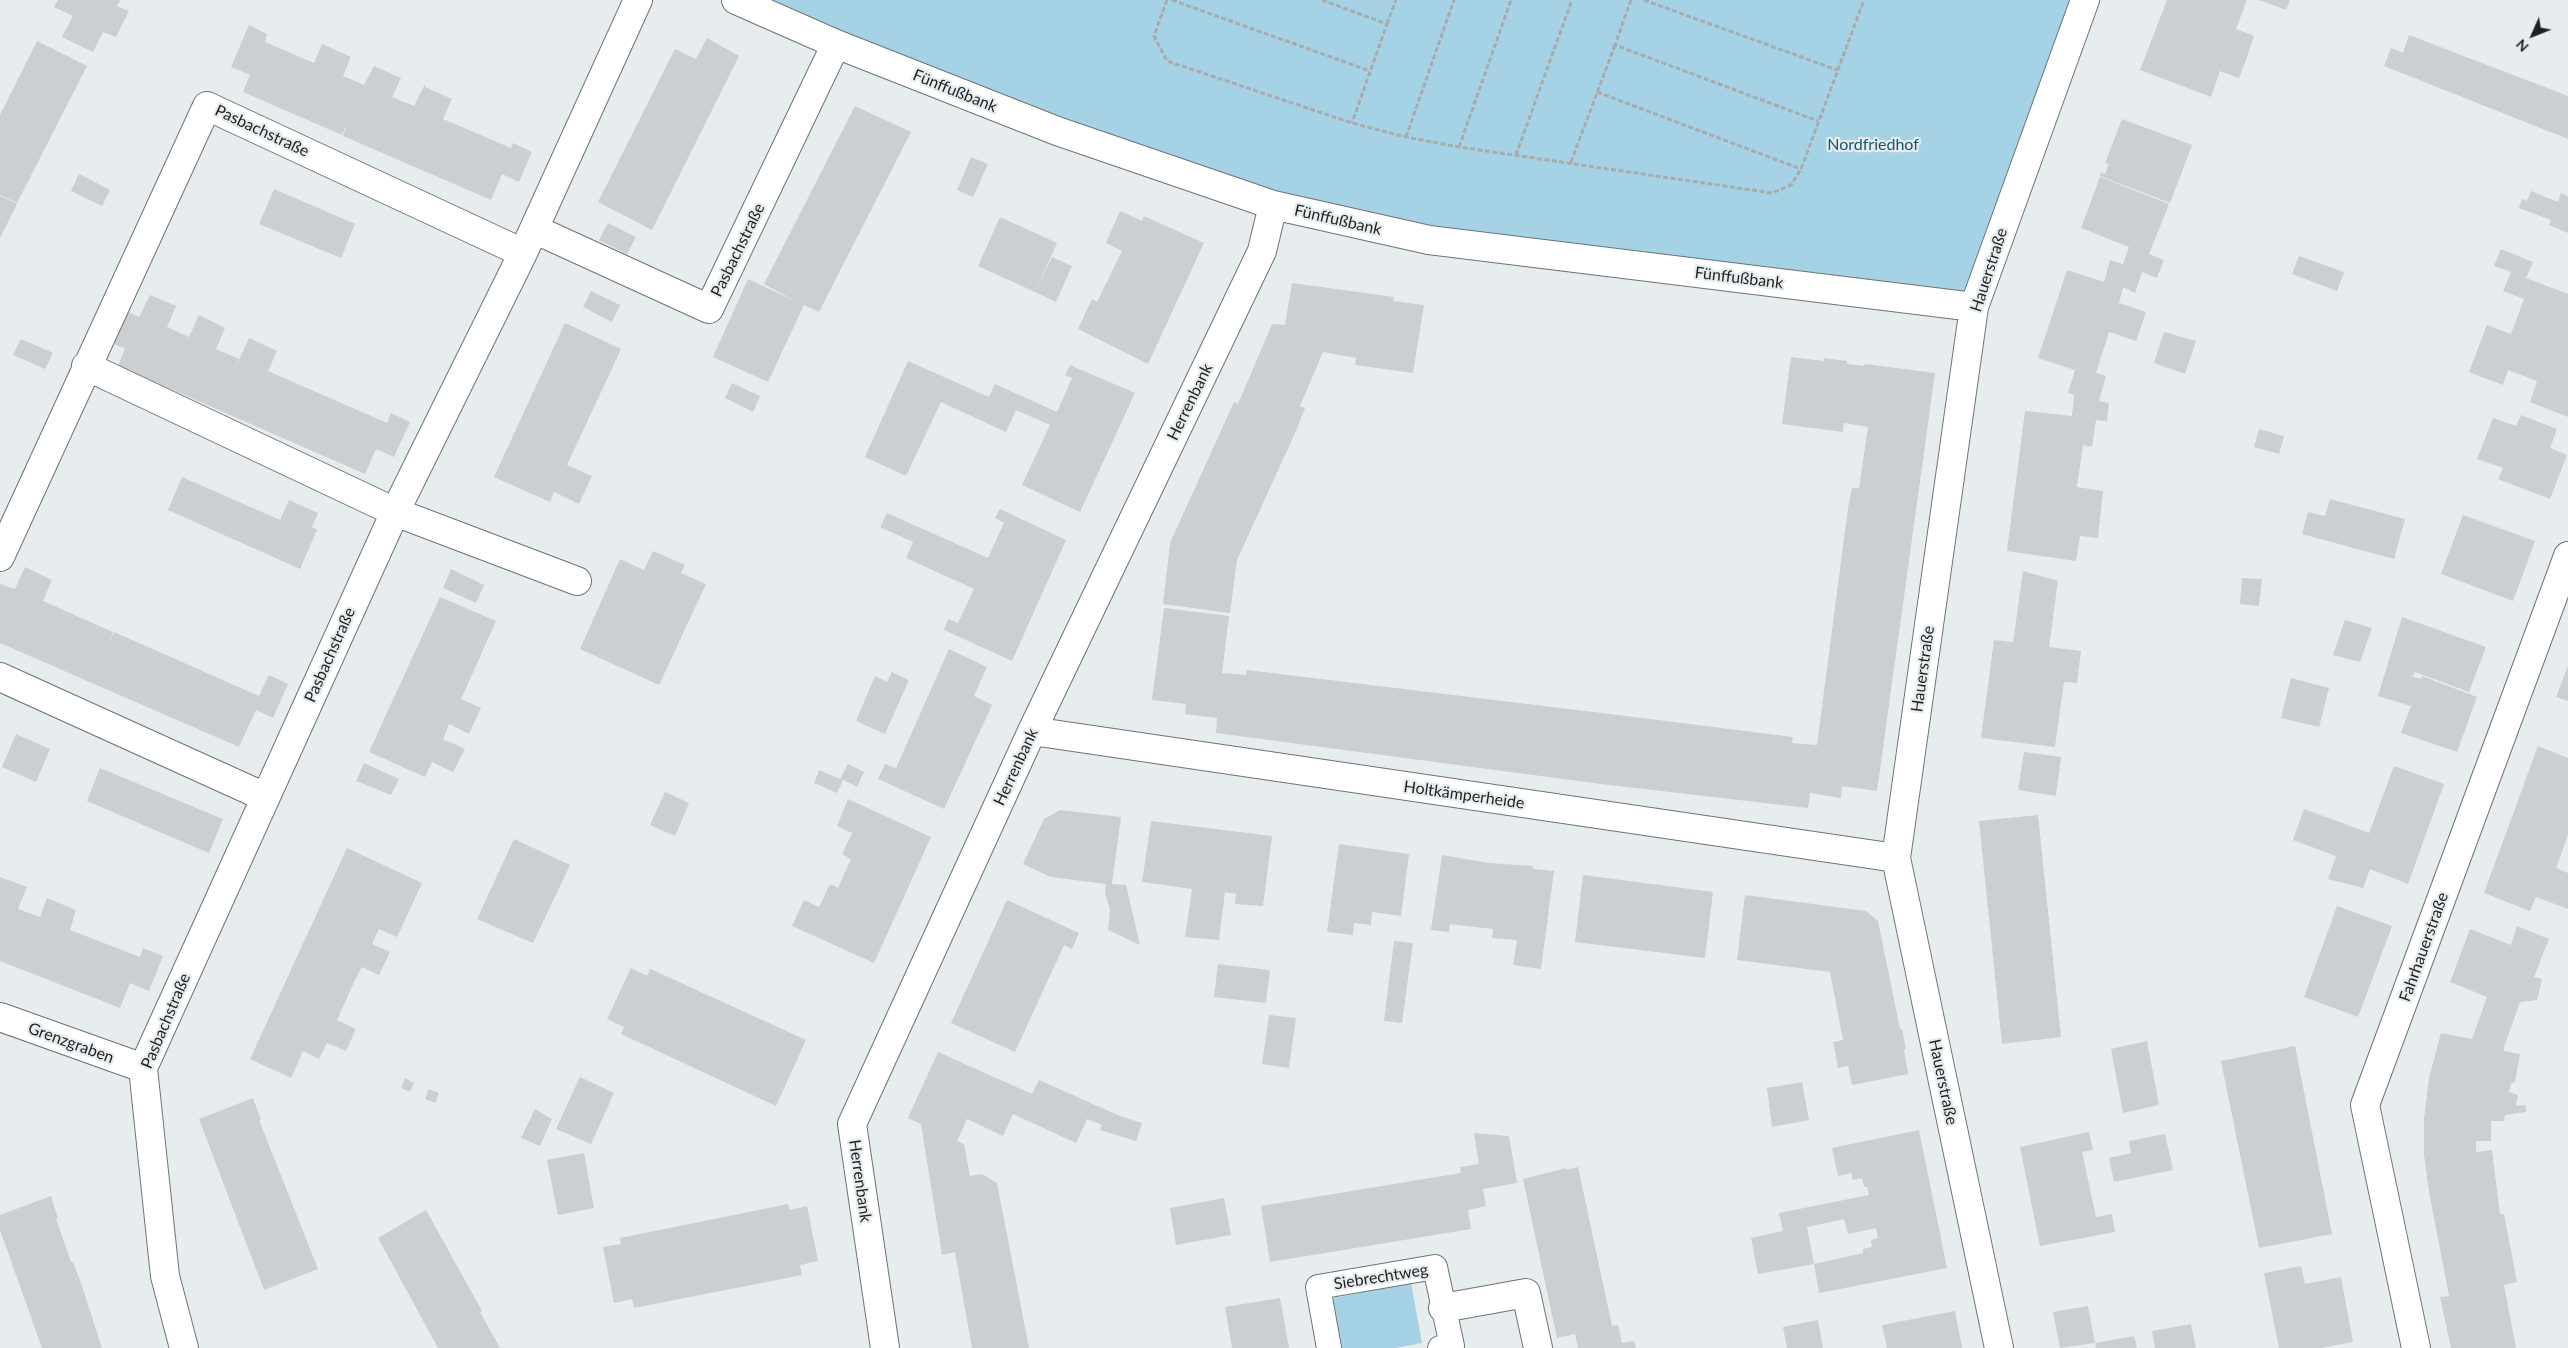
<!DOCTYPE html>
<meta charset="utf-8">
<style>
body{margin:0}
#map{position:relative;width:2568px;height:1348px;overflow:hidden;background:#e7ecee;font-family:Lato,sans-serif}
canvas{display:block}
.north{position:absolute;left:2508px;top:10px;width:50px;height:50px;-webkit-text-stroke:4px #e7ecee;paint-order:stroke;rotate:226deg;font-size:14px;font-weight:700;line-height:20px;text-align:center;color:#1f2121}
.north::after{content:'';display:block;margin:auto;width:18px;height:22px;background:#1f2121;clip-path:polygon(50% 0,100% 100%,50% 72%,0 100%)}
</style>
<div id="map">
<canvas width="2568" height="1348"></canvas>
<div class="north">N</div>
</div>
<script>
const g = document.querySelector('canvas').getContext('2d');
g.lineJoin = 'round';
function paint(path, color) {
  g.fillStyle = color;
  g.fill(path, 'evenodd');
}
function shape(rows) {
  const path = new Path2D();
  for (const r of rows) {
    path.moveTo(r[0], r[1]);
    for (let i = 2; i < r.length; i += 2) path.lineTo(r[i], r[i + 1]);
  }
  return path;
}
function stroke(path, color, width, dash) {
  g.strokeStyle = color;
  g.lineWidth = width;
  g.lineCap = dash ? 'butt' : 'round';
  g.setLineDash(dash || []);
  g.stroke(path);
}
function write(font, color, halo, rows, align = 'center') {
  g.font = font + ' Lato,sans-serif';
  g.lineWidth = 4.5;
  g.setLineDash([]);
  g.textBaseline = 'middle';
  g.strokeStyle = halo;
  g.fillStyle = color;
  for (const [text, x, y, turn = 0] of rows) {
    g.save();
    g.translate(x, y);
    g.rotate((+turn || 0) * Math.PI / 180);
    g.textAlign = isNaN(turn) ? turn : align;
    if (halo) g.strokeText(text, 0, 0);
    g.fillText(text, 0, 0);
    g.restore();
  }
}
paint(shape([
 [757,0,2074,0,1974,304,1435,235,1279,199,1059,123],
 [1411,1283,1422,1343,1396,1348,1338,1348,1329,1299]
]), '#a5d2e5');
paint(shape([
 [58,0,120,0,117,6,129,11,116,37,103,32,93,52,62,37,73,16,54,7],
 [2167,0,2247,0,2236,29,2254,36,2247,57,2239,78,2220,71,2211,97,2140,70],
 [2259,0,2290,0,2286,10],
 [249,25,267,34,265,42,314,63,322,44,351,57,343,76,364,85,374,66,401,78,392,97,414,106,425,84,425,87,452,99,443,119,511,148,513,143,532,152,519,182,502,174,491,200,343,136,347,123,342,135,243,92,250,75,231,67],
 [2409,35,2568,96,2568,139,2384,66,2391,48,2403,53],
 [707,38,739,56,652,230,598,202,675,49,696,59],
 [37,41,87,66,17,203,0,195,0,115],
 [855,106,911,132,819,312,804,305,768,382,713,357,748,279,797,302,764,284],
 [2122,119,2192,145,2170,203,2100,176,2101,173,2105,174,2109,164,2105,163],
 [971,157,988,164,973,197,957,190],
 [79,174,110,190,102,206,71,191],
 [2100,177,2169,204,2149,254,2164,260,2157,278,2142,272,2135,293,2123,287,2119,303,2146,312,2136,341,2109,332,2096,373,2106,376,2099,401,2109,403,2107,421,2096,420,2092,447,2083,445,2077,487,2103,491,2098,538,2080,536,2076,561,2007,551,2025,411,2072,416,2074,395,2068,393,2075,370,2038,358,2067,270,2104,282,2110,260,2123,264,2129,247,2081,228],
 [274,189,355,224,341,258,259,224],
 [2531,191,2558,202,2561,193,2568,196,2568,233,2549,225,2551,220,2519,208,2522,199,2527,201],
 [0,196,17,204,0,238],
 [1120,211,1142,221,1144,216,1204,243,1148,364,1078,329,1092,299,1097,302,1122,251,1106,243],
 [1000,217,1057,243,1035,292,978,266],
 [608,223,636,237,627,254,599,240],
 [2501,249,2533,262,2526,278,2568,294,2568,417,2530,402,2537,381,2508,370,2503,385,2469,372,2487,325,2511,334,2524,299,2503,291,2511,272,2494,266],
 [2299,256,2344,272,2337,291,2292,274],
 [1052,257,1072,266,1056,302,1035,292],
 [1292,283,1394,297,1393,301,1424,305,1413,373,1355,365,1356,358,1323,352,1300,406,1305,408,1296,431,1237,560,1230,613,1163,604,1170,543,1234,402,1238,404,1272,324,1285,325],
 [591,291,620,305,612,322,583,307],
 [150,295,176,306,167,327,189,337,199,315,225,328,216,349,239,359,230,380,249,338,277,351,268,371,387,423,391,413,410,422,394,457,376,449,365,474,118,366,125,349,108,341,122,309,139,317],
 [565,323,621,349,567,465,592,476,579,504,554,492,550,502,494,477],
 [2164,332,2196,341,2185,374,2154,363],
 [21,339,53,353,45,369,13,355],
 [1791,357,1824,361,1824,358,1847,361,1847,364,1864,366,1865,364,1935,373,1877,791,1842,786,1841,798,1810,793,1808,808,1601,784,1216,733,1217,718,1185,714,1186,704,1152,700,1164,608,1229,616,1222,673,1246,675,1247,670,1610,714,1793,737,1792,743,1817,745,1848,508,1852,488,1859,488,1868,427,1844,423,1843,432,1782,424],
 [908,361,989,397,995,384,1057,412,1072,378,1065,375,1070,365,1135,393,1080,512,1022,485,1050,425,1016,410,1006,432,941,402,906,476,865,457],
 [732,383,760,396,753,412,725,398],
 [2521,415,2557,429,2550,448,2567,455,2550,499,2498,479,2503,468,2477,459,2493,418,2516,426],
 [2259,429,2284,436,2279,454,2254,447],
 [182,477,280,520,289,500,318,513,312,527,317,530,300,569,168,510],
 [2330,499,2405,519,2394,559,2302,534,2308,512,2325,516],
 [1000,509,1066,540,1012,661,944,630,948,619,958,623,974,589,906,558,913,542,880,527,887,513,988,558,1004,523,995,518],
 [2463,515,2535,541,2513,601,2441,574],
 [653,551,685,565,681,573,706,584,659,685,580,649,620,559,644,570],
 [25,567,52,580,43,601,113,632,108,644,114,632,259,696,269,675,288,684,273,718,256,710,239,747,0,643,0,584,15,589],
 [451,569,484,585,476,603,443,588],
 [2023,571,2058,581,2049,647,2081,651,2077,683,2064,682,2055,747,1981,738,1994,640,2013,642],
 [2242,578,2262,579,2259,606,2240,604],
 [440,597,496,621,461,699,481,708,469,734,449,724,443,739,465,749,453,772,432,762,425,777,369,752],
 [2402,617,2486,647,2469,692,2415,672,2413,676,2407,675,2421,679,2422,676,2477,697,2457,752,2401,733,2411,706,2378,696],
 [2345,620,2372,628,2360,662,2333,655],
 [949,649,987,667,974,696,992,705,944,809,878,779,885,764,896,768],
 [2568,666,2568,701,2556,697],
 [892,672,909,680,885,734,856,721,875,676,887,682],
 [2291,678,2329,688,2319,727,2281,718],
 [16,734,50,749,36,782,2,767],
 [2538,746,2568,758,2568,835,2556,868,2568,873,2568,909,2536,897,2530,911,2484,893],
 [2024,752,2061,757,2056,796,2018,790],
 [364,763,399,779,391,795,356,781],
 [848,764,864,772,857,787,843,780,837,793,814,783,819,770,840,779],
 [2394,766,2444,784,2408,884,2370,869,2363,888,2328,879,2336,856,2293,840,2304,809,2369,833],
 [100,768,223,819,209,853,87,801],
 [665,792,689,803,675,836,650,825],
 [848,799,931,837,874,963,792,926,804,900,819,907,830,884,838,888,851,859,842,854,852,833,837,826],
 [1060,810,1121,817,1112,884,1126,885,1140,945,1108,930,1110,910,1105,893,1106,884,1051,877,1023,864,1044,819],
 [2038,815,2061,1037,2002,1044,1979,821],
 [1151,821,1272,836,1263,906,1235,904,1236,894,1225,892,1219,940,1185,937,1192,889,1142,882],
 [514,839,570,865,533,943,477,919],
 [1339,844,1409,854,1401,916,1372,912,1371,925,1354,923,1353,935,1327,932],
 [347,848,422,883,397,937,379,929,372,944,390,952,379,975,362,967,355,980,337,1020,356,1029,346,1051,327,1043,319,1059,303,1051,291,1078,250,1059],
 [1442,855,1489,863,1533,866,1533,869,1554,871,1541,969,1513,965,1517,940,1492,938,1493,929,1450,924,1449,932,1431,930],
 [1583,875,1713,892,1705,958,1575,942],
 [0,877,27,887,18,909,40,917,47,898,76,910,70,930,140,957,143,948,163,956,149,991,130,983,120,1008,0,961],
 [1745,895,1866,911,1878,921,1900,1029,1902,1029,1906,1049,1904,1049,1908,1074,1852,1085,1848,1066,1838,1068,1833,1042,1843,1040,1830,972,1737,960],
 [1007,900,1079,933,1072,949,1064,945,1015,1052,951,1023],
 [2337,906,2392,926,2358,1017,2304,997],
 [2517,926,2549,939,2534,977,2542,979,2537,1000,2520,1002,2504,1047,2504,1051,2520,1054,2515,1082,2511,1083,2509,1092,2518,1095,2516,1106,2526,1105,2526,1112,2505,1115,2504,1121,2491,1121,2491,1141,2476,1141,2476,1152,2492,1150,2500,1214,2504,1214,2517,1282,2504,1285,2516,1348,2451,1348,2440,1297,2449,1296,2429,1192,2424,1155,2424,1118,2429,1078,2441,1033,2472,1039,2487,997,2450,982,2470,929,2511,945],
 [1394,941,1413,943,1402,1023,1384,1021],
 [1218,964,1270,970,1266,1003,1214,997],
 [631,968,647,976,650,969,655,971,806,1040,776,1106,621,1034,624,1027,607,1019],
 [1269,1015,1296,1018,1289,1068,1262,1064],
 [2147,1041,2159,1105,2123,1113,2111,1049],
 [2295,1046,2332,1234,2259,1248,2221,1061],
 [938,1052,1032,1094,1039,1080,1120,1116,1142,1123,1136,1141,1100,1130,1102,1125,1087,1119,1076,1143,1013,1114,1003,1136,967,1119,957,1141,964,1144,970,1176,982,1174,997,1183,1029,1348,972,1348,955,1252,942,1255,921,1124,908,1118],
 [580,1077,614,1093,591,1144,556,1129],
 [405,1078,414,1083,410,1092,401,1088],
 [1802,1082,1809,1120,1772,1127,1767,1088],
 [429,1089,439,1093,435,1103,425,1099],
 [253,1098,261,1120,259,1120,318,1269,264,1290,199,1119],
 [535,1109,552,1119,540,1146,521,1138],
 [1919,1130,1947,1268,1819,1293,1814,1264,1863,1253,1863,1249,1872,1247,1871,1240,1878,1238,1876,1228,1848,1234,1844,1219,1807,1227,1814,1264,1758,1274,1751,1238,1783,1231,1779,1213,1869,1195,1867,1187,1864,1187,1862,1178,1853,1180,1851,1173,1838,1176,1832,1148],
 [2089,1132,2093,1150,2082,1152,2096,1217,2112,1214,2115,1232,2040,1246,2020,1147],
 [1474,1133,1509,1136,1517,1183,1483,1189,1486,1206,1468,1210,1471,1229,1270,1262,1261,1206,1461,1173,1460,1167,1479,1164],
 [2165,1134,2173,1170,2114,1182,2109,1158,2131,1153,2129,1141],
 [584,1153,594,1208,558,1215,547,1160],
 [1578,1167,1612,1326,1618,1325,1622,1343,1634,1341,1636,1348,1578,1348,1575,1334,1557,1338,1523,1179,1566,1168,1566,1170],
 [51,1196,58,1218,56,1219,71,1262,73,1262,81,1283,102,1348,42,1348,0,1230,0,1215],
 [1224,1198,1231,1235,1176,1245,1170,1208],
 [788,1204,790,1210,807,1206,818,1261,800,1265,802,1275,634,1308,632,1299,614,1303,603,1247,621,1244,620,1238],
 [426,1210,482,1311,480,1312,500,1348,438,1348,378,1238],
 [2301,1266,2305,1284,2341,1277,2353,1342,2321,1348,2279,1348,2264,1273],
 [1280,1298,1289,1348,1232,1348,1225,1307],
 [2088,1306,2095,1343,2060,1348,2053,1312],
 [1955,1311,1962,1348,1887,1348,1882,1325],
 [1818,1320,1823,1348,1787,1348,1783,1327],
 [2191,1324,2196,1348,2155,1348,2152,1331],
 [2134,1336,2137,1348,2096,1348,2095,1343]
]), '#cbcfd1');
const service = shape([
 [1329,1348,1318,1287,1435,1267,1452,1346,1440,1348]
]);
const minor = shape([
 [736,0,836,44,1057,131,1273,205,1429,240,1974,307],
 [534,229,709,309,836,44],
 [86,366,395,512,577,581],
 [0,557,207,106,523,253],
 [0,677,265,797],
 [1032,731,1896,858],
 [0,1017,143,1068],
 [1443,1308,1526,1293,1538,1348],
 [184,1348,165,1276,143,1068,395,512,523,253,638,0],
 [885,1348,852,1124,1032,731,1262,251,1273,205],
 [1999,1348,1896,858,1974,307,2085,0],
 [2416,1348,2365,1105,2568,556]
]);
stroke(service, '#6f7375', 26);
stroke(minor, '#6f7375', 30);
stroke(shape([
 [1167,0,1154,36,1167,61,1352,123,1406,137,1459,147,1772,193,1791,185,1801,169,1864,0],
 [1172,0,1370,71],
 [1322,0,1387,24,1352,123],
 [1631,0,1615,45,1818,121],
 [1644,0,1837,70],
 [1387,24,1396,0],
 [1597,92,1801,169],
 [1406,137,1454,0],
 [1459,147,1511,0],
 [1516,155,1572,0],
 [1571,162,1615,45]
]), '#a7abac', 3, [5, 2.5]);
stroke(service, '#fff', 24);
stroke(minor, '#fff', 28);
write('16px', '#1f2121', '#e7ecee', [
 ["Fünffußbank",955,91,22],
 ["Pasbachstraße",262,131,25],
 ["Fünffußbank",1338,220,13],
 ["Pasbachstraße",738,250,-64],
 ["Hauerstraße",1989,270,-72],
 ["Fünffußbank",1739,278,7],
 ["Herrenbank",1190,402,-64],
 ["Pasbachstraße",330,655,-66],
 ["Hauerstraße",1923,669,-82],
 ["Herrenbank",1016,767,-65],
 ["Holtkämperheide",1464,795,8],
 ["Fahrhauerstraße",2424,947,-70],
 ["Pasbachstraße",166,1021,-67],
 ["Grenzgraben",71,1043,20],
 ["Hauerstraße",1943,1082,78],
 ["Herrenbank",860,1181,82],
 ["Siebrechtweg",1381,1277,-9]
]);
write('16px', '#12576d', '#e7ecee', [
 ["Nordfriedhof",1873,145]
]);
</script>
